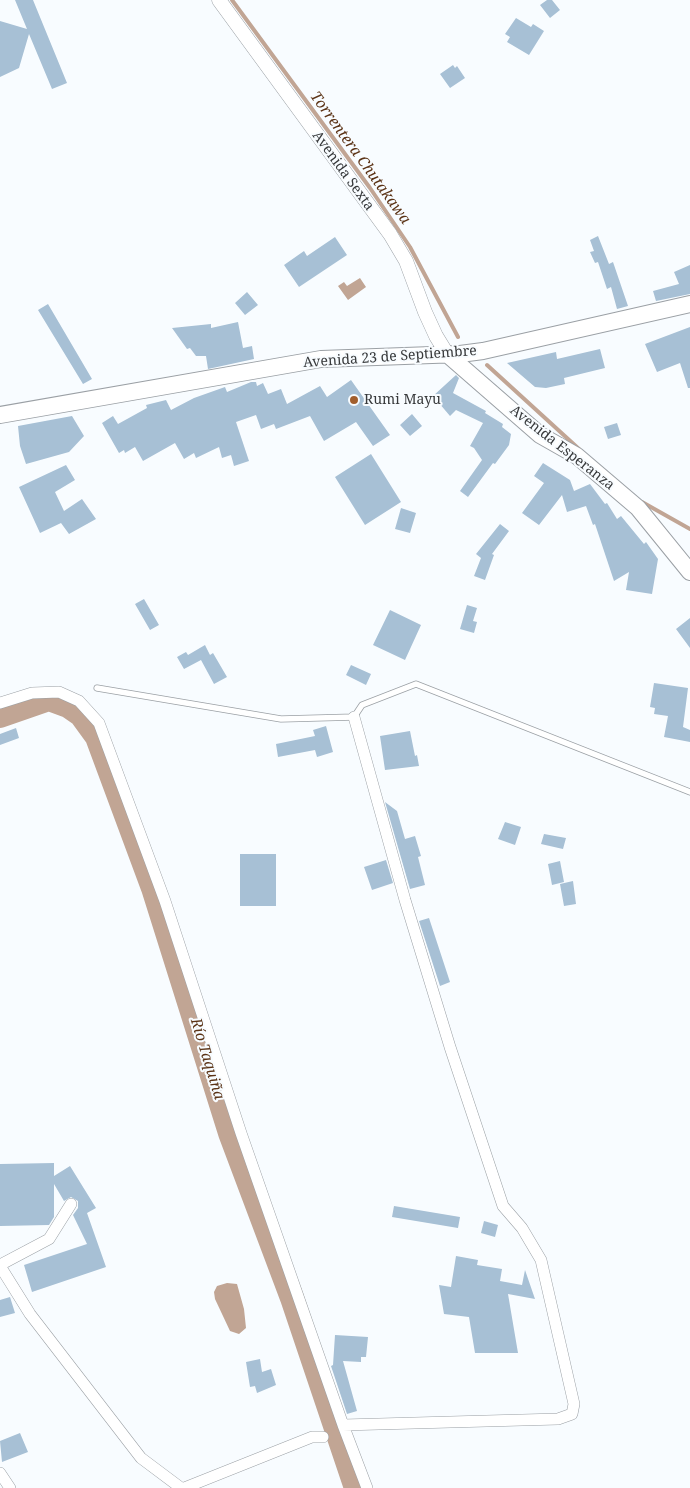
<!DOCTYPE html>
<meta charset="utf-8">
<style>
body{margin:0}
canvas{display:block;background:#f8fcff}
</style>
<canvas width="690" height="1488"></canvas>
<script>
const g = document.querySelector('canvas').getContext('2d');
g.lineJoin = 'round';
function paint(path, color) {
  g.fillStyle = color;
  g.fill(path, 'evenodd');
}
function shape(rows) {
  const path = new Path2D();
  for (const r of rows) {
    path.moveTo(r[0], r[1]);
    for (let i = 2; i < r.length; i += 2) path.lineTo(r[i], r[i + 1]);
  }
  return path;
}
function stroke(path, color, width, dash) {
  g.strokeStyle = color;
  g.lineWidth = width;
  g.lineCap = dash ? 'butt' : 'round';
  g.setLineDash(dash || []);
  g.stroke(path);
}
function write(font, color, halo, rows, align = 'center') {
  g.font = font + ' "Noto Serif",serif';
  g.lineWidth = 4;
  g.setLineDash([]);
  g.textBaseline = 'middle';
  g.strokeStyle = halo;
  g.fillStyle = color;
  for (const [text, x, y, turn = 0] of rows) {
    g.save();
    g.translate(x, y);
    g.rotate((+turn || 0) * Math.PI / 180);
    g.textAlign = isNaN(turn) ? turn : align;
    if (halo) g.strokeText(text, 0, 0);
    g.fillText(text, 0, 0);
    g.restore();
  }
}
paint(shape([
 [360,278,366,287,348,300,338,286,344,282,347,286],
 [227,1283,237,1284,244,1309,246,1328,239,1334,230,1331,215,1299,214,1292,217,1286]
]), '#c1a594');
stroke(shape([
 [232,0,370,188,410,247,458,337],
 [487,365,579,449],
 [642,502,690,529]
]), '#c1a594', 4);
stroke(shape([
 [0,716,49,699,68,706,81,715,97,737,153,888,230,1133,292,1298,356,1488]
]), '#c1a594', 24);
paint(shape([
 [15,0,33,0,67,83,52,89,29,34,19,68,0,77,0,21,27,29],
 [547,0,552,0,560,10,550,18,540,5],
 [516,18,531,27,533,24,544,31,529,55,507,42,510,37,505,34],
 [453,65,455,68,457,66,465,78,450,88,440,74],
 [598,236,609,264,613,262,628,306,617,309,611,287,607,289,598,262,595,263,590,252,594,251,590,240],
 [335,237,347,255,299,287,284,265,304,251,307,256],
 [690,265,690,294,656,301,653,291,679,284,674,272],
 [247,292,258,305,245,315,235,303],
 [48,304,92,379,83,384,38,310],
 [238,322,243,348,252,346,254,359,208,369,206,356,196,356,190,348,187,349,172,328,211,324,211,328],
 [690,327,690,388,688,388,680,363,657,372,645,344],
 [600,349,605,368,564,378,565,384,546,388,535,387,507,363,556,352,557,359],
 [456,375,459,378,453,393,486,411,485,413,503,424,502,427,511,434,509,445,495,464,493,463,468,497,460,491,482,460,474,448,470,446,483,423,456,410,450,416,433,396],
 [351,380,390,435,373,446,356,422,324,441,310,416,276,429,274,424,261,429,256,415,236,422,249,461,234,466,231,455,222,458,219,447,196,458,194,453,184,459,175,443,143,461,135,447,125,453,124,450,119,453,102,423,113,416,118,424,147,408,146,405,166,400,171,410,194,398,225,387,227,392,251,382,256,382,257,386,263,383,268,394,281,389,287,404,320,386,327,397],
 [412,414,422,426,410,436,400,425],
 [72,416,84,436,69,452,26,464,20,446,18,426],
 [617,423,621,435,608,439,604,427],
 [371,454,401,502,365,525,335,477],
 [543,463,570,480,574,491,590,484,605,504,607,503,617,519,621,516,644,544,646,542,658,559,652,594,626,590,629,572,614,581,595,524,593,525,586,506,567,512,562,495,539,525,522,513,544,483,534,476],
 [66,465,75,480,55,492,64,511,82,499,96,519,69,534,61,523,40,533,19,487],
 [401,508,416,513,410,533,395,529],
 [500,524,509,531,492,554,494,555,485,580,474,576,481,558,476,554],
 [144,599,159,625,150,630,135,604],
 [467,605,477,608,473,621,477,622,474,633,460,629],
 [390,610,421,625,405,660,373,645],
 [690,618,690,648,676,629],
 [205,645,210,655,213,653,227,677,214,684,201,660,184,669,177,657,186,652,188,655],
 [351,665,371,674,366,685,346,675],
 [654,683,688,688,683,727,690,730,690,742,664,737,668,716,654,714,655,708,650,707],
 [326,726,333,752,317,757,315,750,278,757,276,744,315,736,313,730],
 [16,728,19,738,0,745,0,734],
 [410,731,415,756,417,755,419,766,385,770,380,736],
 [385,802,397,811,405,839,415,836,421,856,418,857,425,885,410,889],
 [505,822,521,827,515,845,498,839],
 [544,834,566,838,563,849,541,844],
 [240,854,276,854,276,906,240,906],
 [386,860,393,883,372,890,364,867],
 [560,861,564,882,552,885,548,864],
 [573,881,576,904,564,906,560,884],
 [429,918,450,982,440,986,419,921],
 [54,1163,54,1176,70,1166,96,1208,87,1213,106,1267,32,1292,24,1265,87,1244,73,1215,78,1208,78,1201,71,1197,64,1201,54,1184,54,1217,49,1225,0,1226,0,1164],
 [394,1206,460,1217,458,1228,392,1217],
 [484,1221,498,1225,495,1237,481,1233],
 [456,1256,478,1260,477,1265,502,1269,500,1281,522,1285,525,1270,535,1299,508,1294,518,1353,475,1353,469,1317,444,1314,439,1285,451,1287],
 [10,1297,15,1313,0,1317,0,1300],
 [335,1335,368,1337,366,1357,361,1357,361,1362,343,1361,357,1411,347,1414,331,1366,333,1365],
 [260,1359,262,1372,271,1369,276,1385,257,1393,255,1386,250,1387,246,1362],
 [20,1433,28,1452,2,1462,0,1441]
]), '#a7c0d5');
const service = shape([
 [97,688,281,719,354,717,362,705,416,684,690,792]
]);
const minor = shape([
 [0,703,32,693,59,692,79,701,99,723,165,901,241,1133,343,1425,367,1488],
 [0,1265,49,1239,71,1204],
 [0,1266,30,1314,141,1458,181,1488],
 [343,1425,558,1419,572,1414,574,1404,541,1260,522,1228,503,1206,450,1047,405,900,354,717],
 [0,1473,10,1488],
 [184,1488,312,1437,323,1437]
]);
const tertiary = shape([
 [219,0,390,234,406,261,425,312,436,336,447,354]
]);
const secondary = shape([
 [447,354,540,435,577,456,638,508,690,572],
 [0,415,321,359,460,354,483,351,690,304]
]);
stroke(service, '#9ba0a5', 7);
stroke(minor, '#9ba0a5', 12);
stroke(tertiary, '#9ba0a5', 15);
stroke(secondary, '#9ba0a5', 18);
stroke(service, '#fff', 5.5);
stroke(minor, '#fff', 11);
stroke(tertiary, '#fff', 14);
stroke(secondary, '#fff', 16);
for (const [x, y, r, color] of [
 [354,400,5,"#a15e2d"]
]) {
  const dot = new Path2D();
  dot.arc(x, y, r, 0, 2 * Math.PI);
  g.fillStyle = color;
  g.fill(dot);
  stroke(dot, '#f8fcff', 2);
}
write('14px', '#37393b', '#f8fcff', [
 ["Avenida Sexta",343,171,54],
 ["Avenida 23 de Septiembre",390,357,-4],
 ["Avenida Esperanza",562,448,38]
]);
write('14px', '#37393b', '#f8fcff', [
 ["Rumi Mayu",364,400]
], 'left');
write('italic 15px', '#5b3316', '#f8fcff', [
 ["Torrentera Chutakawa",360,158,54],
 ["Río Taquiña",207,1059,73]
]);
</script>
